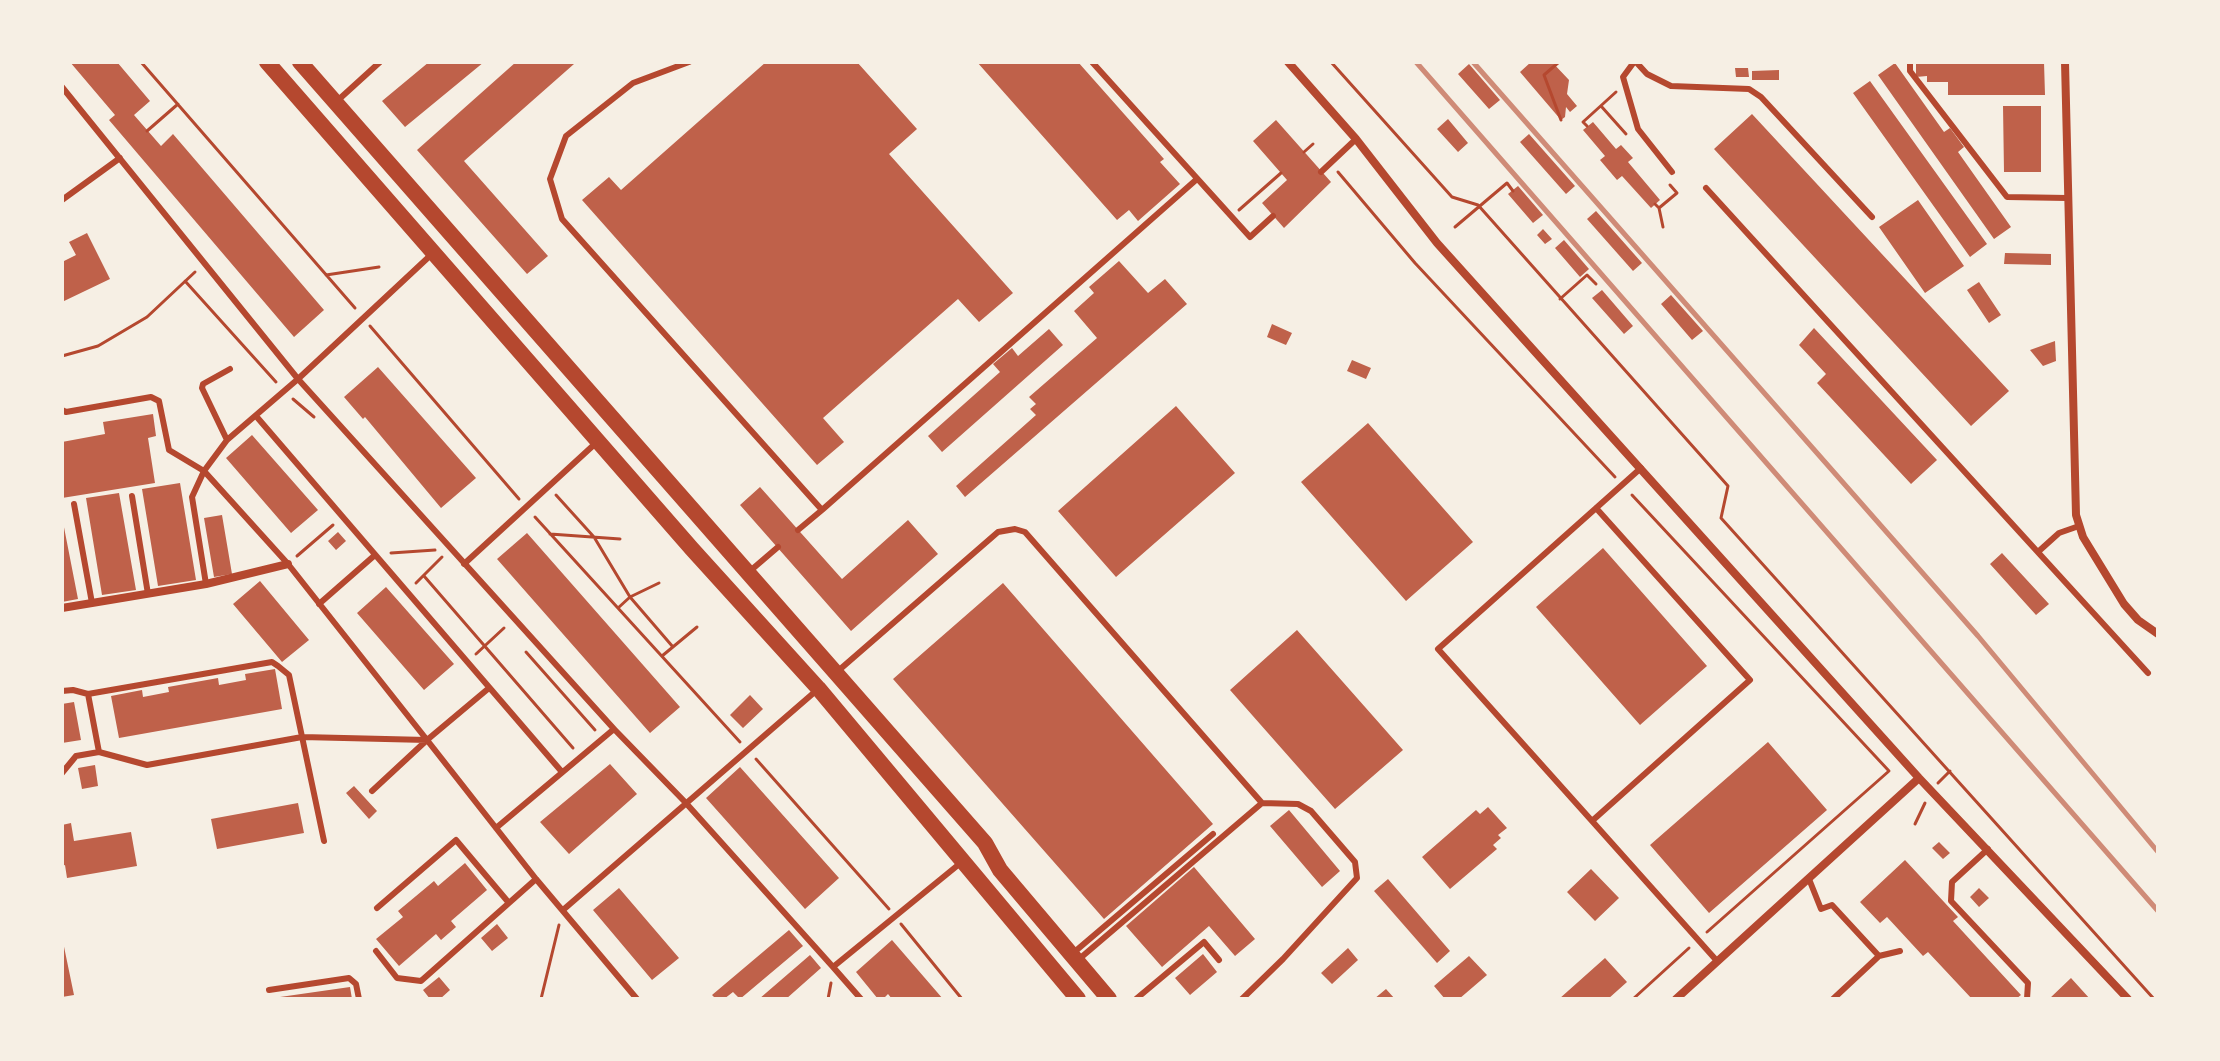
<!DOCTYPE html>
<style>
body{margin:0}
#map{position:relative;width:2220px;height:1061px;overflow:hidden;background:#f6efe4;font-family:"Nunito Sans",sans-serif}
canvas{display:block}
.frame{position:absolute;inset:0;border:64px solid #f6efe4;pointer-events:none}
</style>
<div id="map">
<canvas width="2220" height="1061"></canvas>
<div class="frame"></div>
</div>
<script>
const g = document.querySelector('canvas').getContext('2d');
g.lineJoin = 'round';
function paint(path, color) {
  g.fillStyle = color;
  g.fill(path, 'evenodd');
}
function shape(rows) {
  const path = new Path2D();
  for (const r of rows) {
    path.moveTo(r[0], r[1]);
    for (let i = 2; i < r.length; i += 2) path.lineTo(r[i], r[i + 1]);
  }
  return path;
}
function stroke(path, color, width, dash) {
  g.strokeStyle = color;
  g.lineWidth = width;
  g.lineCap = dash ? 'butt' : 'round';
  g.setLineDash(dash || []);
  g.stroke(path);
}
paint(shape([
 [70,62,117,62,150,101,134,115,161,146,173,134,324,310,294,337,109,120,115,115],
 [429,62,484,62,405,127,382,101],
 [516,62,574,64,464,161,548,256,527,274,417,150],
 [766,62,857,62,917,129,889,154,1013,293,979,322,958,299,823,418,844,442,817,465,582,200,609,177,621,190],
 [977,62,1078,62,1164,159,1160,162,1180,184,1138,221,1129,210,1117,220],
 [1531,62,1552,62,1569,80,1567,94,1577,106,1570,112,1566,107,1565,117,1561,120,1520,72],
 [1916,62,2044,62,2045,95,1948,95,1948,82,1927,82,1927,76,1916,77],
 [1895,63,1944,132,1950,128,1964,147,1958,152,2011,227,1994,239,1878,75],
 [1469,64,1500,100,1489,109,1458,74],
 [1735,68,1748,68,1749,77,1736,77],
 [1779,70,1779,80,1752,80,1752,71],
 [1870,81,1987,244,1970,257,1853,93],
 [2003,106,2041,106,2041,172,2004,172],
 [1752,114,2009,391,1971,426,1714,149],
 [1448,119,1468,143,1458,152,1437,129],
 [1276,120,1331,182,1284,228,1262,203,1287,180,1253,141],
 [1593,122,1616,149,1621,145,1633,158,1628,162,1660,200,1651,208,1622,176,1617,180,1600,160,1605,156,1583,130],
 [1529,134,1575,186,1566,194,1520,142],
 [1518,186,1543,215,1533,223,1508,194],
 [1918,200,1964,266,1925,293,1879,227],
 [1596,211,1642,263,1633,271,1587,219],
 [1543,229,1552,239,1545,244,1537,235],
 [87,233,110,279,62,302,62,262,76,255,69,242],
 [1564,240,1589,269,1580,277,1555,248],
 [2005,253,2051,254,2051,265,2004,264],
 [1119,261,1148,293,1165,279,1187,304,965,497,956,486,1036,415,1030,409,1036,404,1029,397,1097,338,1074,311,1094,293,1089,287],
 [1979,282,2001,315,1989,323,1967,290],
 [1602,290,1633,326,1624,334,1592,298],
 [1671,295,1703,331,1692,340,1661,304],
 [1272,324,1292,333,1286,345,1267,337],
 [1814,328,1937,460,1911,484,1817,383,1826,374,1799,345],
 [1049,329,1063,345,942,452,928,436,1000,372,993,364,1012,348,1018,356],
 [2055,341,2056,361,2043,366,2030,350],
 [1352,360,1371,368,1366,379,1347,371],
 [378,367,476,478,441,508,365,417,363,419,344,397],
 [1176,406,1235,473,1116,577,1058,511],
 [153,414,156,436,148,438,155,483,62,498,62,442,105,434,103,422],
 [1368,423,1473,542,1406,601,1301,482],
 [252,435,318,510,291,533,226,458],
 [180,483,196,580,158,586,142,489],
 [760,487,842,579,908,520,938,554,851,631,740,505],
 [119,493,136,590,102,595,86,498],
 [222,515,232,574,214,577,204,518],
 [62,517,78,599,62,602],
 [338,532,346,541,336,550,328,541],
 [527,533,680,707,650,733,497,559],
 [1603,548,1707,666,1640,725,1536,607],
 [2002,553,2049,604,2036,615,1990,564],
 [260,581,309,640,282,662,233,604],
 [1003,583,1213,824,1104,919,893,679],
 [386,587,454,664,424,690,357,613],
 [1297,630,1403,750,1335,809,1230,690],
 [275,669,282,709,119,738,111,696,142,690,143,697,169,692,168,687,218,678,219,685,246,680,245,674],
 [750,695,763,709,743,728,730,715],
 [74,702,81,740,62,743,62,704],
 [1768,742,1827,810,1709,913,1650,845],
 [610,764,637,794,569,854,540,822],
 [95,765,98,786,82,789,78,768],
 [740,767,839,878,805,909,706,798],
 [354,786,377,811,369,819,346,793],
 [298,803,304,833,217,849,211,819],
 [1488,807,1507,828,1498,835,1501,838,1493,845,1497,849,1450,889,1422,857,1476,810,1480,814],
 [1289,810,1340,871,1322,887,1270,826],
 [71,823,74,841,131,832,137,866,67,878,65,865,62,866,62,825],
 [1939,842,1950,853,1943,859,1932,848],
 [1905,860,1958,917,1953,921,2021,995,2016,999,1972,999,1928,952,1923,956,1887,917,1880,923,1860,902],
 [465,863,487,890,451,921,456,927,441,940,436,934,399,966,376,939,403,917,398,911,434,881,438,886],
 [1194,867,1255,939,1235,956,1209,926,1162,967,1126,926],
 [1591,869,1619,898,1595,921,1567,892],
 [1388,879,1450,951,1437,963,1374,891],
 [619,888,679,958,652,980,593,910],
 [1979,888,1989,898,1979,907,1970,897],
 [497,924,508,938,492,951,481,938],
 [789,930,803,946,740,999,733,992,724,999,716,999,712,995],
 [62,937,74,995,62,997],
 [892,940,943,999,892,999,888,994,883,999,878,999,856,972],
 [1348,948,1358,960,1332,984,1321,973],
 [1203,954,1217,972,1190,995,1175,978],
 [810,955,821,968,786,999,759,999],
 [1469,956,1487,975,1459,999,1445,999,1434,986],
 [1605,958,1627,982,1608,999,1559,999],
 [439,977,450,990,440,999,430,999,423,990],
 [2071,978,2090,999,2049,999],
 [350,987,352,999,280,999,280,997],
 [1386,989,1395,999,1374,999]
]), '#bf614a');
stroke(shape([
 [141,62,355,308],
 [1331,62,1452,197,1478,205,1728,486,1721,518,2154,999],
 [1559,62,1544,75,1561,120],
 [1601,106,1626,134],
 [1587,126,1583,122,1616,92],
 [147,131,178,104],
 [1304,152,1313,144],
 [1338,172,1415,263,1615,477],
 [1655,204,1659,208,1677,193,1670,185],
 [1659,208,1663,227],
 [1239,210,1281,173],
 [1455,227,1507,183,1513,191],
 [326,275,379,267],
 [185,281,276,382],
 [1560,299,1587,275,1596,284],
 [370,326,519,499],
 [62,356,98,346,147,317,195,272],
 [293,399,314,417],
 [556,495,594,537,630,597,673,647],
 [1632,495,1889,771,1707,932],
 [535,517,740,742],
 [550,534,620,539],
 [391,553,435,550],
 [297,556,333,525],
 [424,576,573,748],
 [416,583,442,557],
 [618,608,630,597,659,583],
 [526,652,595,730],
 [476,654,504,628],
 [662,656,697,627],
 [756,759,889,909],
 [1938,783,1950,771],
 [1915,824,1925,803],
 [901,924,962,999],
 [541,999,559,925],
 [828,999,831,983],
 [1633,999,1689,948]
]), '#b5482f', 3);
stroke(shape([
 [689,62,633,83,566,136,550,179,562,219,822,510,1197,179],
 [1092,62,1250,237,1273,216],
 [1634,62,1623,77,1638,129,1672,172],
 [1636,62,1647,74,1671,86,1749,89,1761,97,1872,217],
 [1910,62,1910,71,2007,197,2067,198],
 [62,87,298,379,227,440,204,471,288,564,427,740],
 [336,102,380,62],
 [1321,172,1356,139],
 [1706,188,2148,673],
 [62,200,120,158],
 [433,253,298,379,614,729,685,802,833,967],
 [62,410,66,412,151,397,159,401,169,450,204,471,192,497,206,584],
 [256,416,562,772],
 [227,440,202,388,203,384,230,369],
 [132,496,148,594],
 [74,504,92,603],
 [1596,508,1750,680,1592,821,1438,649,1641,468],
 [798,530,822,510],
 [2039,551,2059,533,2079,526],
 [464,564,597,442],
 [750,571,778,547],
 [319,604,375,555],
 [838,671,998,532,1015,529,1025,532,1262,803],
 [62,691,73,690,88,694,99,752],
 [88,694,272,662,278,666,289,675,324,841],
 [62,773,76,756,99,752,147,765,302,737,427,740,536,879,637,999],
 [372,791,427,740,489,688],
 [1592,821,1717,961],
 [496,828,614,729],
 [1988,849,1952,882,1951,901,2028,983,2027,999],
 [1809,879,1821,909,1832,905,1879,956,1833,999],
 [377,908,456,840,509,903],
 [563,910,817,690],
 [376,951,397,978,421,981,536,879],
 [1072,954,1213,834],
 [1879,956,1900,951],
 [1078,960,1262,803,1298,804,1311,811,1355,862,1357,878,1283,959,1242,999],
 [269,990,349,978,356,984,359,999],
 [861,999,833,967,963,861],
 [1136,999,1204,942,1219,960]
]), '#b5482f', 6);
stroke(shape([
 [1288,62,1356,139,1437,243,1919,778,2128,999],
 [2065,62,2076,515,2083,537,2124,604,2138,620,2158,634],
 [62,608,206,584,288,564],
 [1676,999,1919,778]
]), '#b5482f', 8);
stroke(shape([
 [267,62,692,549,818,688,1078,999],
 [300,62,985,843,1000,870,1109,999]
]), '#b5482f', 16);
stroke(shape([
 [1416,62,2158,911],
 [1473,62,1978,636,2158,852]
]), '#cf8b77', 5);
</script>
